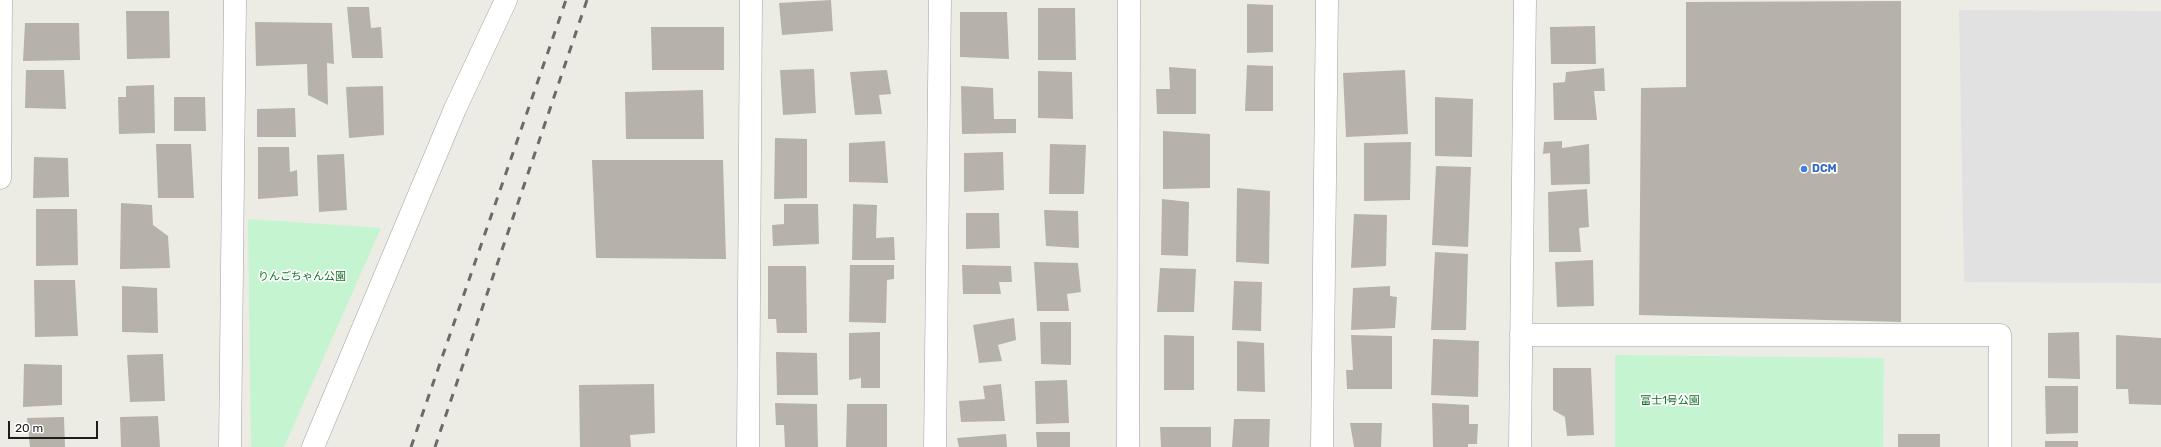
<!DOCTYPE html>
<meta charset="utf-8">
<style>
body{margin:0}
#map{position:relative;width:2161px;height:447px;overflow:hidden;background:#edece4;font-family:Rubik,sans-serif}
canvas{display:block}
.scale{position:absolute;left:8px;top:421px;width:90px;height:18px;box-sizing:border-box;border:2px solid #1d1d1d;border-top:0;padding-left:5px;font-size:12px;line-height:14px;white-space:nowrap;color:#1d1d1d;-webkit-text-stroke:3px #fff;paint-order:stroke}
</style>
<div id="map">
<canvas width="2161" height="447"></canvas>
<div class="scale">20 m</div>
</div>
<script>
const g = document.querySelector('canvas').getContext('2d');
g.lineJoin = 'round';
function paint(path, color) {
  g.fillStyle = color;
  g.fill(path, 'evenodd');
}
function shape(rows) {
  const path = new Path2D();
  for (const r of rows) {
    path.moveTo(r[0], r[1]);
    for (let i = 2; i < r.length; i += 2) path.lineTo(r[i], r[i + 1]);
  }
  return path;
}
function stroke(path, color, width, dash) {
  g.strokeStyle = color;
  g.lineWidth = width;
  g.lineCap = dash ? 'butt' : 'round';
  g.setLineDash(dash || []);
  g.stroke(path);
}
function write(font, color, halo, rows, align = 'center') {
  g.font = font + ' Rubik,"Noto Sans JP",sans-serif';
  g.lineWidth = 3.5;
  g.setLineDash([]);
  g.textBaseline = 'middle';
  g.strokeStyle = halo;
  g.fillStyle = color;
  for (const [text, x, y, turn = 0] of rows) {
    g.save();
    g.translate(x, y);
    g.rotate((+turn || 0) * Math.PI / 180);
    g.textAlign = isNaN(turn) ? turn : align;
    if (halo) g.strokeText(text, 0, 0);
    g.fillText(text, 0, 0);
    g.restore();
  }
}
paint(shape([
 [248,219,381,228,284,447,251,447],
 [1615,355,1884,358,1883,447,1615,447]
]), '#c4f4d0');
paint(shape([
 [1959,10,2161,11,2161,283,1964,282]
]), '#e1e1e1');
paint(shape([
 [831,0,833,31,782,35,779,3],
 [1901,1,1901,322,1639,315,1641,88,1686,87,1686,2],
 [1247,4,1273,5,1273,52,1247,53],
 [347,7,369,7,371,28,381,27,383,58,352,58],
 [1038,8,1075,8,1076,60,1038,60],
 [126,11,169,11,170,58,127,59],
 [960,12,1007,12,1009,59,960,57],
 [255,22,332,23,334,64,327,63,328,105,308,95,307,64,256,66],
 [25,23,79,23,80,60,23,61],
 [1595,26,1596,64,1551,64,1550,27],
 [651,27,724,27,724,70,652,70],
 [1247,65,1273,66,1273,111,1245,111],
 [1169,67,1196,69,1196,114,1157,114,1156,89,1170,89],
 [1604,68,1605,91,1594,91,1597,120,1554,120,1553,83,1565,82,1566,72],
 [814,69,816,113,783,115,780,70],
 [26,70,64,70,66,109,25,108],
 [887,70,891,94,879,95,882,114,855,115,850,72],
 [1405,70,1408,134,1346,137,1343,73],
 [1038,71,1072,72,1073,119,1038,118],
 [154,85,155,133,119,134,118,97,126,97,126,86],
 [383,86,384,135,349,138,346,87],
 [961,86,993,88,994,119,1016,119,1016,133,962,134],
 [703,90,704,139,626,139,625,92],
 [174,97,205,97,206,131,174,131],
 [1435,97,1473,99,1472,157,1435,156],
 [295,108,296,137,257,137,257,109],
 [1163,131,1210,134,1210,188,1163,189],
 [775,138,807,139,807,198,774,199],
 [885,141,888,183,849,182,849,143],
 [1562,141,1562,148,1589,144,1590,184,1551,185,1550,153,1543,154,1544,142],
 [1411,142,1410,200,1364,201,1364,143],
 [156,144,191,144,194,198,158,198],
 [1050,144,1086,145,1084,194,1049,194],
 [258,147,289,147,290,172,297,170,298,196,258,199],
 [1003,152,1004,190,964,192,964,153],
 [344,154,347,210,319,212,317,155],
 [34,157,68,158,69,197,33,198],
 [592,160,723,160,726,259,596,258],
 [1436,166,1471,167,1468,247,1432,245],
 [1237,188,1270,191,1269,264,1236,262],
 [1587,189,1589,227,1579,228,1581,252,1549,252,1548,192],
 [1162,199,1189,202,1188,256,1161,255],
 [121,203,152,205,153,225,168,236,170,268,120,269],
 [784,204,818,204,819,244,773,246,772,225,784,224],
 [853,204,877,205,876,238,894,237,895,260,852,260],
 [36,209,77,209,78,265,36,266],
 [1044,210,1078,211,1079,248,1046,246],
 [966,213,999,213,1000,248,966,249],
 [1354,214,1387,215,1386,266,1351,268],
 [1435,252,1468,254,1466,330,1431,330],
 [1593,260,1594,306,1557,307,1555,262],
 [1034,262,1078,263,1081,292,1067,294,1069,311,1037,311],
 [850,265,894,265,894,279,887,280,886,323,849,322],
 [962,265,1011,266,1012,282,999,282,1001,294,963,294],
 [768,266,806,266,807,333,777,333,776,319,768,319],
 [1160,268,1196,269,1194,312,1157,312],
 [34,280,75,280,78,336,35,337],
 [1234,281,1262,282,1261,331,1232,330],
 [122,286,157,288,158,333,122,332],
 [1390,286,1390,296,1397,297,1395,328,1351,330,1353,288],
 [1014,318,1016,340,998,345,1002,361,979,363,973,325],
 [1040,322,1071,322,1071,365,1041,364],
 [880,332,880,388,861,388,861,378,849,380,849,333],
 [2079,332,2080,379,2048,378,2048,333],
 [1164,335,1194,336,1194,390,1164,390],
 [1351,335,1392,336,1392,389,1347,389,1346,370,1353,370],
 [2116,335,2161,338,2161,405,2129,404,2128,389,2116,389],
 [1433,339,1479,341,1478,397,1431,395],
 [1237,341,1264,343,1265,392,1237,391],
 [776,352,817,353,818,395,777,395],
 [163,354,165,401,130,402,127,355],
 [24,364,62,365,62,405,23,407],
 [1553,368,1591,368,1594,435,1567,436,1565,417,1553,410],
 [1067,380,1069,423,1036,424,1035,381],
 [654,384,655,433,630,435,631,447,580,447,579,385],
 [1001,384,1005,421,961,422,959,401,985,399,983,386],
 [2045,386,2078,386,2078,433,2046,434],
 [775,403,817,404,818,447,785,447,784,425,776,425],
 [1432,403,1469,405,1469,424,1478,424,1477,444,1468,444,1468,447,1433,447],
 [847,404,887,404,887,447,846,447],
 [158,416,160,447,121,447,120,417],
 [64,417,65,447,30,447,27,418],
 [1234,419,1270,419,1269,447,1232,447],
 [1350,423,1382,423,1381,447,1354,447],
 [1160,427,1211,427,1211,447,1161,447],
 [1036,432,1070,432,1070,447,1037,447],
 [1006,434,1007,447,959,447,957,438],
 [1898,434,1940,434,1940,447,1898,447],
 [2045,441,2078,441,2078,447,2045,447]
]), '#b6b2aa');
const minor = shape([
 [0,178,1,0],
 [1521,335,2000,335,2000,447],
 [230,447,235,0],
 [313,447,455,109,506,0],
 [748,447,751,0],
 [935,447,940,0],
 [1128,447,1129,0],
 [1322,447,1327,0],
 [1520,447,1525,0]
]);
stroke(minor, '#a1a1a1', 23);
stroke(minor, '#fff', 22);
stroke(shape([
 [411,447,566,0],
 [435,447,587,0]
]), '#6b6b6b', 3, [8, 8]);
for (const [x, y, r, color] of [
 [1804,169,4,"#3f7fe0"]
]) {
  const dot = new Path2D();
  dot.arc(x, y, r, 0, 2 * Math.PI);
  g.fillStyle = color;
  g.fill(dot);
  stroke(dot, '#fff', 1.5);
}
write('bold 11px', '#366cbe', '#fff', [
 ["DCM",1812,169]
], 'left');
write('11px', '#14722c', '#fff', [
 ["りんごちゃん公園",302,277],
 ["富士1号公園",1670,401]
]);
</script>
